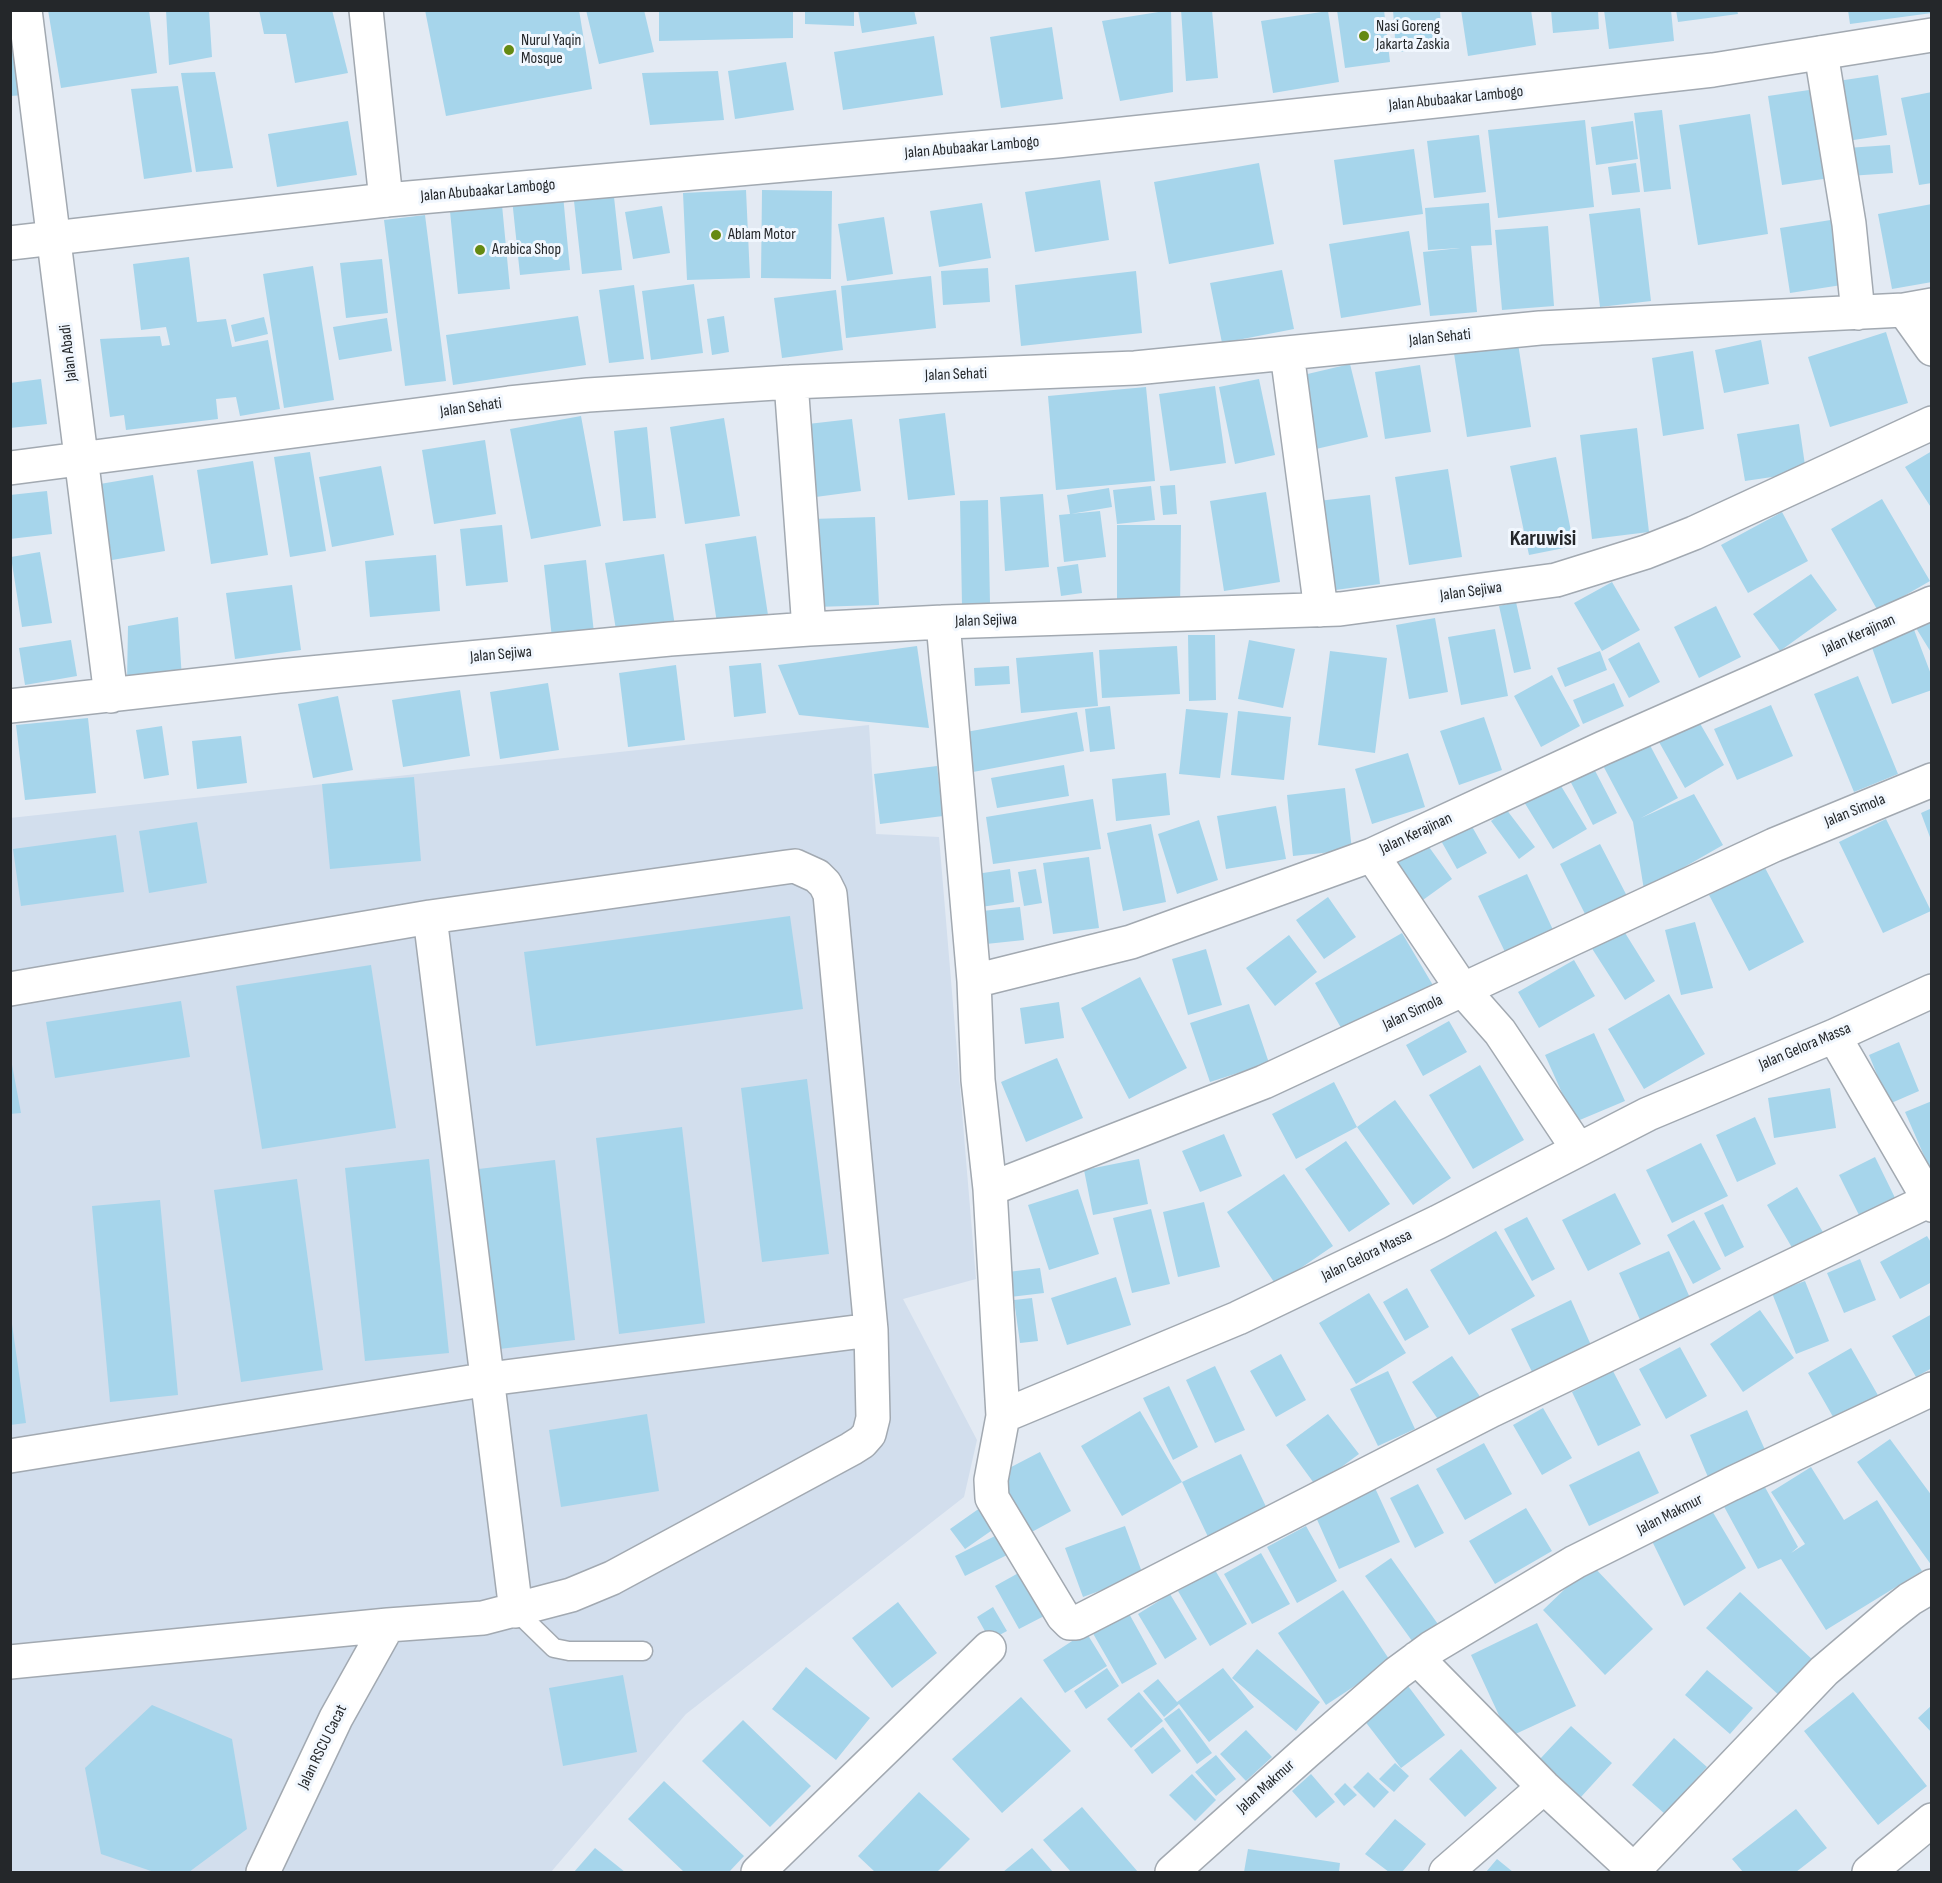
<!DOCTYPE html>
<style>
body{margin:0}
#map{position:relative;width:1942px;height:1883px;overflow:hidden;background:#e3eaf3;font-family:"Sofia Sans Condensed",sans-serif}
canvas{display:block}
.frame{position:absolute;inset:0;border:12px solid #24272a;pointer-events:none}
</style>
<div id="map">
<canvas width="1942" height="1883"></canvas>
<div class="frame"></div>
</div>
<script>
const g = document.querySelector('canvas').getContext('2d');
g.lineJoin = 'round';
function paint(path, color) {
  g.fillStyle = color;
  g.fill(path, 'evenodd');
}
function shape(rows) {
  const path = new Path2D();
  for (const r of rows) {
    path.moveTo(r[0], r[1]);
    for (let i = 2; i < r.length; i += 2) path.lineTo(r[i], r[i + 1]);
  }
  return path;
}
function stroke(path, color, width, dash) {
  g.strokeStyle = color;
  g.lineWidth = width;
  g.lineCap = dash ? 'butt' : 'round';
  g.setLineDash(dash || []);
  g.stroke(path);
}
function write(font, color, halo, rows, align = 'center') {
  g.font = font + ' "Sofia Sans Condensed",sans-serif';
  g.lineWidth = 6;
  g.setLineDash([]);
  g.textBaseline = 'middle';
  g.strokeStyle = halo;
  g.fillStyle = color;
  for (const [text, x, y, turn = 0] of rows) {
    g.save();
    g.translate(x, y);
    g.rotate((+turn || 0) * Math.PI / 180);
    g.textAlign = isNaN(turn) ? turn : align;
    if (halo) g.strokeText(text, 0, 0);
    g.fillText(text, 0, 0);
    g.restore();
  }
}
paint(shape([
 [869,725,876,834,939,837,976,1279,903,1299,977,1440,964,1497,686,1714,551,1872,11,1872,10,818]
]), '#d2deed');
paint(shape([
 [10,10,26,95,10,96],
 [48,10,149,10,157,73,61,88],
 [166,10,209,10,212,57,169,65],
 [259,10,332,10,348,73,295,83,286,34,264,34],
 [425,10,579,10,592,89,446,116],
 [586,10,644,10,654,52,599,64],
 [659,10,793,10,793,38,659,41],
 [805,10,854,10,854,26,805,24],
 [858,10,914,10,917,24,862,33],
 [1171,10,1173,92,1120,101,1102,21],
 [1181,10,1212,10,1218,78,1186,81],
 [1337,10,1384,10,1390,62,1345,68],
 [1393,10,1440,10,1442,49,1396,52],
 [1461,10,1531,10,1536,45,1468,56],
 [1551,10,1598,10,1599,29,1553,33],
 [1604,10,1671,10,1674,41,1609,49],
 [1676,10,1737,10,1738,14,1678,22],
 [1848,10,1932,10,1932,13,1850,24],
 [1328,11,1339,82,1273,93,1261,21],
 [1052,27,1063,99,1001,108,990,37],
 [934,36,943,95,843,110,834,52],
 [786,62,794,110,735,119,728,71],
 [718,71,724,120,650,125,642,73],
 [215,72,233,168,196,172,181,73],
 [1878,75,1887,135,1840,142,1831,82],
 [178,86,192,172,144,179,131,89],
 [1816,89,1830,178,1782,185,1768,96],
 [1932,92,1932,183,1919,185,1901,98],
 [1662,110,1671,189,1644,192,1634,113],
 [1750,114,1768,234,1698,245,1679,125],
 [1585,120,1594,207,1498,218,1488,130],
 [348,121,357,175,277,187,268,134],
 [1633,121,1638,159,1596,165,1591,127],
 [1479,135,1486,192,1434,198,1427,141],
 [1890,145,1893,173,1849,176,1847,148],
 [1414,149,1423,214,1343,225,1334,160],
 [1259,163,1274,244,1169,264,1154,182],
 [1636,163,1640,192,1612,195,1608,167],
 [1100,180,1109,240,1035,252,1025,192],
 [746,190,750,278,687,280,683,193],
 [762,190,832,191,831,279,761,278],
 [563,195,570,270,520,275,512,199],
 [614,197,622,270,582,274,574,201],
 [982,203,991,258,939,267,930,211],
 [1489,203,1492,245,1471,246,1477,312,1430,316,1423,252,1460,248,1428,250,1425,208],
 [1932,204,1932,282,1892,289,1878,214],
 [502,205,510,289,458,294,450,211],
 [662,206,670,253,633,259,625,212],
 [1640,208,1651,301,1600,307,1589,214],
 [425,215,446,381,405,386,384,220],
 [884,217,893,274,847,281,838,224],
 [1837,219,1848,284,1790,293,1780,228],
 [1548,226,1554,306,1502,310,1495,230],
 [1409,231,1421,305,1341,318,1329,244],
 [189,257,197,322,226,319,232,347,268,340,280,409,240,416,236,397,216,399,218,419,126,430,124,415,110,417,100,339,160,336,162,346,170,345,166,327,141,330,133,264],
 [382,259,388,313,346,318,340,263],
 [313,266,334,400,284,408,263,274],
 [988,268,990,302,943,305,941,271],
 [1282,270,1294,329,1222,343,1210,283],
 [1136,271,1142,333,1021,346,1015,285],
 [931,276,936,328,846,338,841,286],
 [694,284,703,353,651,360,642,291],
 [634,285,644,359,609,363,599,290],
 [836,290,843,350,782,358,774,298],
 [578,316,586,365,453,385,446,335],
 [724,316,729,352,712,355,707,319],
 [264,317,268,334,235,342,231,325],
 [387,318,392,351,339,360,333,327],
 [1886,332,1908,403,1830,427,1808,357],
 [1517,337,1531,427,1467,437,1453,347],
 [1761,340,1769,384,1724,393,1715,350],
 [1693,351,1704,429,1663,436,1652,358],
 [1350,364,1368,437,1316,449,1299,376],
 [1420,365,1431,432,1385,439,1375,372],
 [41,379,47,424,10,428,10,383],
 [1259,379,1275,455,1235,464,1219,387],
 [1215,386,1226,463,1170,471,1159,394],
 [1146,387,1155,481,1056,490,1048,396],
 [945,413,955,495,908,500,899,419],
 [581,416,601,526,531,539,510,429],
 [724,418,740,516,685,524,670,427],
 [852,419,861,491,808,498,799,425],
 [1799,424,1806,472,1745,481,1737,434],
 [647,427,656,518,623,521,614,431],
 [1637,428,1649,532,1592,539,1580,435],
 [485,440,496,514,434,524,422,450],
 [1932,451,1932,509,1905,467],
 [310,452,326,551,290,557,274,457],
 [1556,457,1574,546,1529,555,1510,466],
 [253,461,268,555,211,564,197,470],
 [381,466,394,535,332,547,319,477],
 [1448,469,1462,557,1409,565,1395,477],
 [153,475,165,551,112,560,100,484],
 [1175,485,1177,514,1163,515,1160,486],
 [1151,486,1155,520,1117,524,1113,490],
 [1109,488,1112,507,1070,514,1067,495],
 [47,491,52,534,10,539,10,495],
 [1266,492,1280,582,1224,591,1210,501],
 [1043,494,1049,567,1005,571,1000,497],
 [1370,495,1380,584,1328,591,1318,501],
 [1882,499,1930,581,1878,611,1831,529],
 [988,500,990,604,962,605,960,501],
 [1100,511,1106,557,1064,562,1059,515],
 [1782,512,1808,561,1748,593,1721,545],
 [875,517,879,605,815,607,812,519],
 [502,525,508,582,466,586,460,529],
 [1117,525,1181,525,1180,613,1117,613],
 [756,536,768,615,717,623,705,544],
 [40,552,52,623,22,627,11,557],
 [664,554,675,626,617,636,605,563],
 [436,555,440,611,370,617,365,561],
 [586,560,594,633,552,638,544,565],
 [1078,564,1082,593,1061,596,1057,567],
 [1811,574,1837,610,1780,651,1753,614],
 [1612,582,1640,630,1602,651,1574,603],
 [292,585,301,650,235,659,226,593],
 [1516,602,1531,669,1514,673,1499,606],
 [1716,606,1741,657,1699,678,1674,627],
 [178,617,182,679,127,682,128,626],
 [1435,618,1448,692,1409,699,1396,625],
 [1932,619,1932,654,1916,628],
 [1913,627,1932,677,1932,690,1892,704,1870,642],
 [1495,629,1508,696,1461,705,1448,637],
 [1188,635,1215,635,1216,700,1189,701],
 [71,640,77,676,25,685,19,648],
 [1249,640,1295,649,1283,708,1238,699],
 [1639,642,1660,682,1629,698,1608,659],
 [917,646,929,728,799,715,778,665],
 [1177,646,1180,694,1102,698,1099,650],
 [1330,651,1387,658,1375,753,1318,745],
 [1600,651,1607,670,1565,687,1557,668],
 [1093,652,1098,706,1021,713,1016,658],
 [761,663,766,713,734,717,729,666],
 [676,665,685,740,628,747,619,673],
 [1009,666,1010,684,975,686,974,668],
 [1552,675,1580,726,1541,747,1514,696],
 [1858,676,1898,774,1854,792,1814,694],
 [548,683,559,750,500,759,490,692],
 [1614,683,1624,706,1583,724,1573,700],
 [460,690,470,756,403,767,392,700],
 [338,696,353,770,313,778,298,704],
 [1771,705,1793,756,1737,780,1714,729],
 [1110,706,1115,749,1090,752,1085,709],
 [1186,709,1228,713,1220,778,1179,774],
 [1238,711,1291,717,1284,780,1231,775],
 [1077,712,1084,751,973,772,966,732],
 [1484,717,1502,770,1459,785,1440,731],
 [88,718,96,793,25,800,16,725],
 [1698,720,1724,765,1685,788,1659,742],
 [162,726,169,775,144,779,136,730],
 [1644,734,1678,798,1641,818,1694,794,1723,845,1644,890,1633,822,1599,758],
 [241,736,247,783,197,789,192,741],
 [1408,753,1425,807,1372,824,1355,769],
 [1590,761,1617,813,1593,825,1566,773],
 [1064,765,1069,796,997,808,991,778],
 [937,766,943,816,880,824,874,774],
 [1166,773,1170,815,1116,821,1112,779],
 [1555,776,1587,829,1553,849,1521,797],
 [414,777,421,861,330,869,322,784],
 [1345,788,1352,850,1293,856,1287,795],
 [1093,799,1101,849,993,864,986,817],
 [1276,806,1286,859,1226,869,1217,816],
 [1932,808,1932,840,1931,840,1921,813],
 [1506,809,1535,847,1519,859,1491,821],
 [1886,819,1931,911,1883,933,1839,842],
 [1199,820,1218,880,1177,894,1158,834],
 [197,822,207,883,149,893,139,831],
 [1470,823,1487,853,1457,869,1440,839],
 [1151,824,1166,902,1123,911,1107,833],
 [116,835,124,892,21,906,13,849],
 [1424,840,1452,879,1416,905,1388,866],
 [1600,844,1628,898,1587,918,1560,864],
 [1089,857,1099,928,1053,934,1043,863],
 [1764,866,1804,942,1749,971,1709,895],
 [1010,869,1014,902,981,907,976,874],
 [1036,869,1042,903,1024,906,1018,872],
 [1527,874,1554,932,1506,954,1478,896],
 [1328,897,1356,937,1324,959,1296,920],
 [1020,907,1024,940,986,944,982,911],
 [790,916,803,1009,536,1046,524,952],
 [1695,922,1713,988,1681,995,1665,930],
 [1622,928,1655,981,1625,1000,1591,947],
 [1402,933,1434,987,1347,1038,1315,983],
 [1289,935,1317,972,1275,1006,1246,968],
 [1206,949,1222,1005,1188,1015,1172,959],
 [1574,960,1595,996,1539,1028,1518,992],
 [371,965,396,1128,262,1149,236,986],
 [1140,977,1187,1068,1129,1099,1081,1008],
 [1669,994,1705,1054,1644,1089,1608,1029],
 [181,1001,190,1057,55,1078,46,1022],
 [1059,1002,1064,1038,1025,1044,1020,1008],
 [1249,1004,1269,1063,1210,1082,1190,1023],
 [1449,1021,1467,1052,1423,1076,1406,1045],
 [1594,1033,1625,1101,1575,1122,1545,1055],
 [1899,1042,1919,1091,1889,1104,1869,1055],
 [10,1054,21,1113,10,1114],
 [1057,1058,1083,1118,1026,1142,1001,1082],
 [1480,1065,1524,1140,1473,1169,1429,1095],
 [807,1079,829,1254,762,1262,741,1088],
 [1334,1082,1357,1127,1296,1159,1272,1114],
 [1830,1088,1836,1128,1774,1138,1768,1098],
 [1395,1100,1451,1178,1413,1205,1357,1127],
 [1932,1101,1932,1174,1905,1112],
 [1755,1117,1776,1164,1737,1182,1716,1135],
 [682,1127,705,1323,619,1334,596,1138],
 [1224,1134,1242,1176,1200,1192,1182,1151],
 [1346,1141,1390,1204,1349,1232,1305,1169],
 [1701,1143,1728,1196,1672,1223,1646,1170],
 [1875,1157,1899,1206,1863,1223,1839,1175],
 [429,1159,449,1353,365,1361,345,1168],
 [1139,1159,1148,1204,1093,1215,1084,1170],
 [555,1160,575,1340,491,1350,470,1170],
 [1284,1174,1333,1246,1276,1285,1227,1212],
 [297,1179,323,1370,241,1382,214,1190],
 [1797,1187,1824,1234,1794,1251,1767,1205],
 [1078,1189,1099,1254,1049,1270,1028,1205],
 [1615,1193,1641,1244,1588,1271,1562,1220],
 [160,1200,178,1395,110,1402,92,1206],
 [1204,1202,1220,1267,1178,1277,1163,1212],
 [1723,1204,1744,1247,1725,1257,1704,1213],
 [1151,1209,1170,1284,1132,1293,1113,1218],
 [1527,1217,1555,1269,1532,1281,1504,1229],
 [1694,1220,1721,1269,1693,1284,1667,1235],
 [1496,1231,1535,1296,1469,1335,1430,1270],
 [1927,1236,1932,1244,1932,1282,1900,1299,1880,1262],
 [1669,1251,1691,1300,1641,1322,1619,1273],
 [1860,1259,1876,1300,1844,1313,1827,1273],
 [1040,1268,1044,1293,1010,1297,1008,1272],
 [1116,1277,1131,1325,1067,1345,1051,1298],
 [1805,1281,1829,1341,1796,1354,1772,1293],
 [1407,1288,1429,1327,1405,1341,1383,1302],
 [1369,1293,1406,1353,1356,1384,1319,1323],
 [1032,1298,1038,1341,1020,1343,1014,1300],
 [1571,1300,1594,1352,1536,1380,1511,1329],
 [10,1310,26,1423,10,1425],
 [1760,1310,1794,1358,1743,1392,1710,1344],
 [1932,1314,1932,1368,1916,1377,1892,1336],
 [1680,1347,1707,1396,1666,1419,1639,1369],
 [1851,1348,1879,1397,1836,1422,1808,1373],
 [1281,1354,1306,1400,1276,1417,1250,1371],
 [1452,1356,1481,1398,1442,1425,1412,1382],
 [1215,1366,1245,1430,1215,1443,1186,1380],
 [1388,1371,1415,1429,1378,1446,1350,1389],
 [1613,1371,1641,1425,1598,1446,1572,1392],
 [1169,1386,1198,1447,1173,1460,1143,1398],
 [1543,1408,1572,1458,1542,1475,1513,1425],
 [1747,1410,1766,1452,1708,1477,1690,1435],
 [1140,1411,1182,1482,1122,1516,1081,1446],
 [647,1414,659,1491,561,1507,549,1430],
 [1328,1414,1359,1454,1316,1486,1286,1445],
 [1890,1439,1932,1496,1932,1566,1857,1462],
 [1484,1443,1512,1494,1465,1520,1436,1469],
 [1639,1451,1659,1493,1589,1526,1569,1485],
 [1040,1452,1071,1511,1026,1535,994,1476],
 [1241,1454,1269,1513,1210,1541,1182,1482],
 [1811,1467,1844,1520,1877,1500,1922,1571,1826,1630,1781,1559,1758,1569,1721,1501,1761,1480,1798,1547,1791,1553,1805,1544,1771,1492],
 [1418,1484,1444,1533,1415,1548,1390,1498],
 [1375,1488,1400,1542,1339,1569,1315,1515],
 [987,1503,1001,1524,965,1549,950,1529],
 [1708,1504,1746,1568,1684,1606,1650,1537],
 [1526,1508,1552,1551,1495,1584,1469,1541],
 [1125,1526,1143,1575,1083,1597,1065,1548],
 [1306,1526,1337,1581,1297,1603,1267,1547],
 [1001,1533,1011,1553,965,1576,955,1556],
 [1261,1553,1290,1604,1252,1624,1224,1574],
 [1391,1558,1440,1627,1415,1645,1365,1576],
 [1591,1564,1653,1629,1605,1675,1543,1610],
 [1024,1570,1048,1614,1019,1629,995,1586],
 [1215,1570,1247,1624,1210,1646,1178,1591],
 [1343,1590,1391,1662,1326,1705,1278,1633],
 [1740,1592,1815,1662,1782,1698,1706,1628],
 [1170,1594,1197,1639,1165,1659,1138,1614],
 [898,1602,937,1653,892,1688,852,1638],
 [993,1607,1007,1631,990,1640,977,1617],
 [1127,1610,1157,1664,1122,1684,1091,1630],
 [1537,1623,1576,1706,1509,1737,1471,1655],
 [1086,1632,1107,1666,1065,1693,1043,1660],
 [1257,1649,1320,1702,1296,1731,1232,1678],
 [806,1667,870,1718,836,1760,772,1709],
 [1107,1668,1119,1686,1086,1709,1074,1691],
 [1223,1668,1254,1707,1209,1742,1179,1704,1164,1717,1143,1691,1158,1679,1177,1702],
 [1707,1670,1753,1708,1730,1734,1685,1695],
 [623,1675,637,1752,563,1766,549,1688],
 [1408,1686,1445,1735,1401,1768,1364,1720],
 [1139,1692,1163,1721,1131,1748,1107,1719],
 [1853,1692,1927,1786,1878,1825,1804,1731],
 [1021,1697,1071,1751,1002,1813,952,1759],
 [152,1705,232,1739,247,1829,189,1872,154,1872,101,1854,85,1768],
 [1932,1705,1932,1733,1918,1718],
 [1179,1708,1212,1753,1197,1764,1164,1719],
 [743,1720,811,1786,770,1827,702,1761],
 [1571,1726,1612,1763,1581,1797,1540,1759],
 [1163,1727,1181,1751,1152,1774,1134,1750],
 [1246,1730,1272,1757,1246,1781,1220,1754],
 [1674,1738,1707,1767,1665,1814,1632,1785],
 [1461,1749,1497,1788,1465,1817,1429,1779],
 [1216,1755,1236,1779,1216,1796,1195,1772],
 [1395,1763,1409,1776,1394,1792,1379,1779],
 [1368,1772,1389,1792,1374,1808,1353,1787],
 [1192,1774,1216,1800,1195,1821,1169,1795],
 [1311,1774,1335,1802,1316,1818,1292,1791],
 [664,1781,744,1856,729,1872,684,1872,628,1819],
 [1345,1783,1357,1795,1344,1806,1334,1794],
 [919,1792,970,1839,937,1872,875,1872,858,1856],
 [1082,1807,1138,1872,1071,1872,1043,1840],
 [1796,1809,1827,1848,1796,1872,1743,1872,1732,1859],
 [1395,1819,1426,1844,1402,1872,1389,1872,1365,1854],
 [595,1848,625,1872,574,1872],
 [1032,1848,1053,1872,1003,1872],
 [1248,1849,1340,1863,1339,1872,1244,1872],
 [1497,1859,1513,1872,1486,1872]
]), '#a6d5eb');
const lane = shape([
 [516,1611,554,1648,569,1651,643,1651]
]);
const street = shape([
 [25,10,111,696],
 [366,10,386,200],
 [1821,53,1849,224,1858,313],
 [1904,310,1932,349],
 [1287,353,1321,610],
 [791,382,809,629],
 [10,468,509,403,588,395,791,382,1135,368,1540,328,1904,310,1932,305],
 [1932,603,1603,748,1372,855,1131,942,974,981,978,1080,990,1189,1264,1082,1774,845,1932,780],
 [943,622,974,981],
 [10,706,279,676,670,639,809,629,943,622,1340,609,1556,580,1646,552,1694,533,1932,423],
 [1372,855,1463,990,1500,1032,1578,1149],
 [430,917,516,1611],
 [10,989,430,917,787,867,795,866,817,876,825,884,830,894,871,1330,873,1418,869,1434,862,1442,851,1449,612,1578,571,1595,483,1618,388,1625,10,1662],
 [1834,1036,1932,1205],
 [990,1189,1003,1416,1238,1318,1438,1222,1648,1114,1834,1036,1932,991],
 [1003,1416,991,1480,992,1498,1063,1616,1070,1623,1076,1623,1492,1410,1932,1199],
 [10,1456,489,1379,871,1330],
 [1417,1658,1544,1787,1636,1872],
 [1634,1870,1824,1671,1891,1614,1910,1599,1932,1586],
 [263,1872,336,1718,388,1625],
 [758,1872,989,1648],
 [1172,1872,1305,1753,1397,1673,1431,1648,1575,1562,1731,1484,1932,1389],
 [1446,1872,1544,1787],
 [1869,1872,1932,1820]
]);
const secondary = shape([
 [10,243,386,200,1057,141,1464,98,1713,70,1932,35]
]);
stroke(lane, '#a2a9b1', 21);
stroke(street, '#a2a9b1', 36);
stroke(secondary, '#a2a9b1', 36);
stroke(lane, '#fff', 18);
stroke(street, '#fff', 33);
stroke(secondary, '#fff', 33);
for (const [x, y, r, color] of [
 [1364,36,6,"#658a12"],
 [509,50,6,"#658a12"],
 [716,235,6,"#658a12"],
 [480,250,6,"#658a12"]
]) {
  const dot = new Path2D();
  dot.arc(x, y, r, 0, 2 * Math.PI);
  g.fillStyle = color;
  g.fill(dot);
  stroke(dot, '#f1f7fe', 2);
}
write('16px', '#24272a', '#f1f7fe', [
 ["Nasi Goreng",1376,27],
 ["Jakarta Zaskia",1376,45],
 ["Nurul Yaqin",521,41],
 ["Mosque",521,59],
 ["Ablam Motor",728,235],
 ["Arabica Shop",492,250]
], 'left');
write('16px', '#24272a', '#f1f7fe', [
 ["Jalan Abubaakar Lambogo",1456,99,-6],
 ["Jalan Abubaakar Lambogo",972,148,-5],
 ["Jalan Abubaakar Lambogo",488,191,-5],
 ["Jalan Sehati",1440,338,-6],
 ["Jalan Abadi",69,353,-97],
 ["Jalan Sehati",956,375,-2],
 ["Jalan Sehati",471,408,-8],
 ["Jalan Sejiwa",1471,592,-8],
 ["Jalan Sejiwa",986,621,-2],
 ["Jalan Kerajinan",1859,635,-24],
 ["Jalan Sejiwa",501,655,-5],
 ["Jalan Simola",1855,811,-22],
 ["Jalan Kerajinan",1416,834,-25],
 ["Jalan Simola",1413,1013,-25],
 ["Jalan Gelora Massa",1805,1047,-23],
 ["Jalan Gelora Massa",1367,1256,-26],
 ["Jalan Makmur",1670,1515,-27],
 ["Jalan RSCU Cacat",323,1747,-64],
 ["Jalan Makmur",1266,1787,-42]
]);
write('bold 22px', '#24272a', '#f1f7fe', [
 ["Karuwisi",1543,539]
]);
</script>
